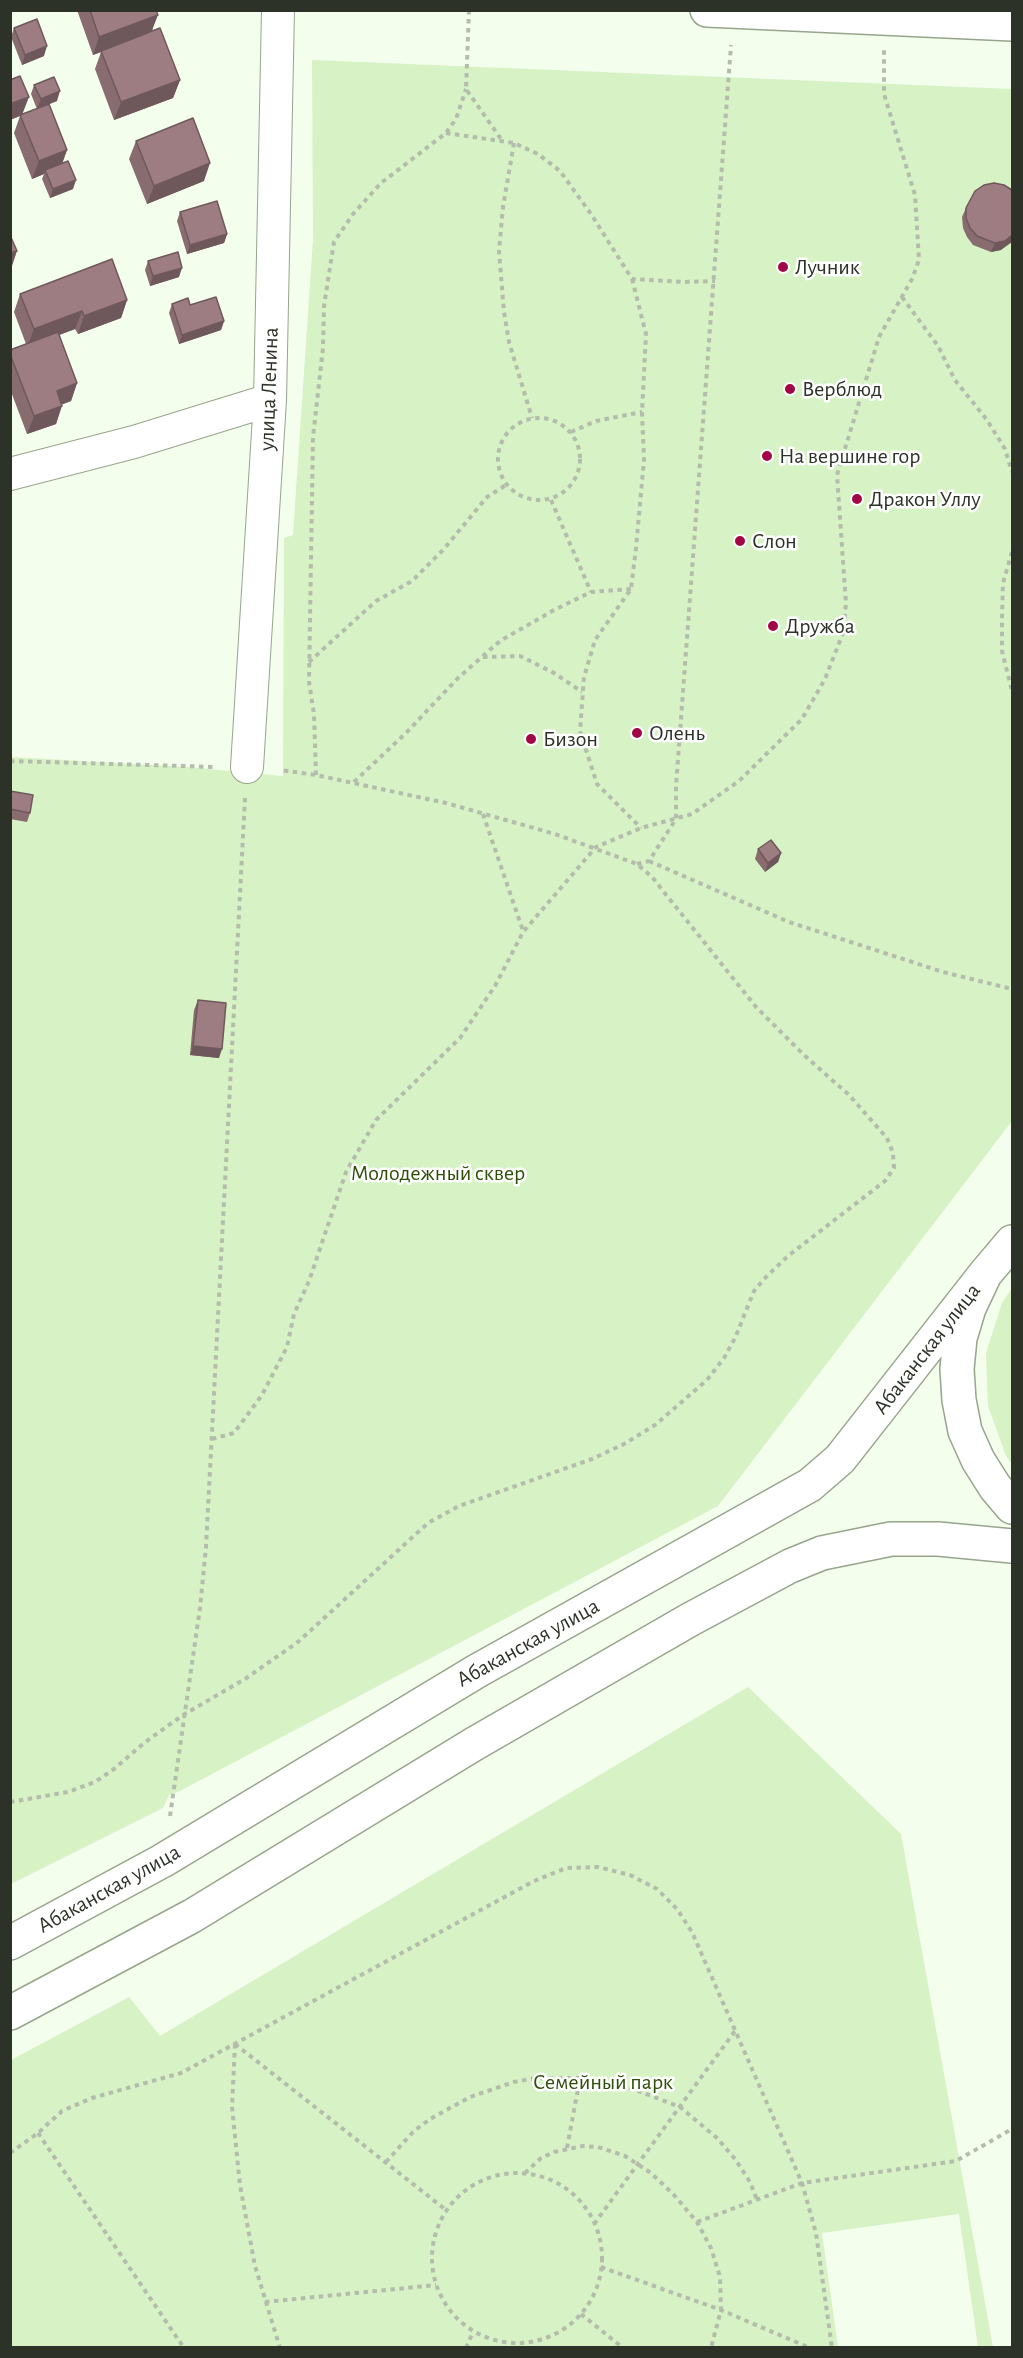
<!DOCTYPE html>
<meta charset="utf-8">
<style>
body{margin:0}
#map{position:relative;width:1023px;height:2358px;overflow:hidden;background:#f4feed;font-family:"Alegreya Sans",sans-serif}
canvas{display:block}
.frame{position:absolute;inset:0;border:12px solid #2c3227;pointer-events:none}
</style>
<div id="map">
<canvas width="1023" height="2358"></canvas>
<div class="frame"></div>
</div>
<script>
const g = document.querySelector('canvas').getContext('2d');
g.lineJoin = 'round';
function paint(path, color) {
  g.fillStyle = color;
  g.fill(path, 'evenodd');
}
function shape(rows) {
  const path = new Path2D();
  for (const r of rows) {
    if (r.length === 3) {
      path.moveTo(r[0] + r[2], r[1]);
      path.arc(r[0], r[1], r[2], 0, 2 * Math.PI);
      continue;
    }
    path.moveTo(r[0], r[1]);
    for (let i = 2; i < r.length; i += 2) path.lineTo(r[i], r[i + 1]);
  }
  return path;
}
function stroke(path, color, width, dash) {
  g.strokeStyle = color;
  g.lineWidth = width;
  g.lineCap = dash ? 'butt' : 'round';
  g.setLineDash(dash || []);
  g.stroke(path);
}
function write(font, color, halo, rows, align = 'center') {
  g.font = font + ' "Alegreya Sans",sans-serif';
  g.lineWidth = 5;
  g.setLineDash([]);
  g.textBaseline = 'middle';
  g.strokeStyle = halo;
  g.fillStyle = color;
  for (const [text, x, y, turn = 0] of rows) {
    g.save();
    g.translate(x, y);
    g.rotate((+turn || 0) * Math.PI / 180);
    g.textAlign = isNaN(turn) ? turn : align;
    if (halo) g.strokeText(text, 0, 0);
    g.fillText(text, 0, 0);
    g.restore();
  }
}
paint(shape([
 [312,60,1012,89,1012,1121,718,1506,178,1792,169,1795,163,1808,11,1884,11,757,187,767,283,776,284,538,293,535,313,239],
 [1012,1288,1012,1464,1006,1456,988,1406,986,1353,1002,1303],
 [748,1687,901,1834,993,2347,978,2347,959,2214,822,2233,838,2347,11,2347,11,2060,129,1997,160,2036]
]), '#d7f2c4');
const minor = shape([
 [10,474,134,442,270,400],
 [247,767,270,400,278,10]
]);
const tertiary = shape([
 [707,10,1012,24]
]);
const secondary = shape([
 [1012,1242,985,1274,969,1308,960,1338,957,1369,959,1400,965,1431,978,1460,995,1487,1012,1507],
 [10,1943,162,1861,477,1671,810,1485,840,1459,985,1274],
 [10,2013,192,1916,474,1744,691,1619,790,1566,822,1553,891,1539,938,1539,1012,1546]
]);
stroke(minor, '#96a58b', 34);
stroke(tertiary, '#96a58b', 36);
stroke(secondary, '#96a58b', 36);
stroke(shape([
 [469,10,466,89,501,139],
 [446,133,514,143,538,154,560,171,591,214,632,279,685,282,715,281],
 [514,143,503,207,499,251,504,312,509,342,532,418],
 [632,279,646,334,642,412,644,460,636,548,631,589,595,640,584,677,580,731,597,784,641,828],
 [902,297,938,346,955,380,987,420,1005,449,1012,472],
 [539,459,41],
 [571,432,596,421,642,412],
 [551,500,591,592],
 [1012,552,1003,583,1002,619,1002,651,1012,691],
 [483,657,520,656,554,673,582,692],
 [309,662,376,601,412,581,443,550,487,497,506,485],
 [10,761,216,767],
 [316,775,314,714,309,682,313,437,323,348,324,306,334,242,353,214,381,183,446,133,456,119,466,89],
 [354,782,406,733,458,678,500,641,554,610,591,592,631,589],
 [483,814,523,931],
 [649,861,789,922,943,972,1012,989],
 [637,864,649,861,676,819,676,786,731,45],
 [212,1439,234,1433,262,1395,287,1347,294,1314,309,1281,346,1172,376,1120,460,1038,495,986,523,932,596,847,641,828,692,814,739,781,802,719,825,679,843,633,846,604,837,475,879,337,912,279,919,260,915,195,884,94,884,50],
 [10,1802,68,1792,95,1782,114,1769,144,1743,183,1715,245,1679,298,1642,428,1523,459,1506,592,1459,624,1444,655,1425,707,1380,724,1358,735,1338,754,1291,766,1277,788,1256,885,1181,894,1168,893,1153,887,1138,849,1095,804,1055,756,1007,652,877,637,864,555,834,446,803,316,775,280,770],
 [170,1816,200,1608,206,1547,245,798],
 [235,2044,232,2107,240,2185,255,2266,280,2348],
 [235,2044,446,2210],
 [38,2133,184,2348],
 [567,2148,580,2078],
 [10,2153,38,2133,62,2111,92,2098,181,2073,534,1881,566,1868,598,1867,630,1875,657,1889,677,1909,692,1932,802,2183,816,2233,832,2348],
 [386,2162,413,2132,430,2119,470,2097,514,2082,537,2078,580,2078,633,2089,680,2107,717,2138,735,2159,750,2182,757,2200],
 [525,2173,541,2158,554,2152,583,2146,598,2147,625,2156,651,2173,674,2195,697,2222,711,2248,720,2277,721,2310,711,2348],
 [517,2258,85],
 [697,2222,802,2183,956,2161,1012,2129],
 [594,2224,735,2031],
 [601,2267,721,2310,810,2348],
 [265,2302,436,2285],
 [581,2314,623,2348],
 [466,2348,473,2332]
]), '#b4bcad', 4, [4.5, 4.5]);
stroke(minor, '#fff', 32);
stroke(tertiary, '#fff', 33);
stroke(secondary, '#fff', 33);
paint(shape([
 [77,10,156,10,152,32,180,80,173,98,114,120,95,69,101,52,93,55],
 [14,28,44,56,22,65,11,37],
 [10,80,22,115,37,109,31,94,34,85,57,101,41,107,67,150,62,163,73,189,50,198,42,179,44,174,32,179,14,133,20,116,10,120],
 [136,141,204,181,147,204,129,159],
 [966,208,1001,250,991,252,973,245,967,237,963,228,962,217],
 [180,212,227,234,224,243,187,254,177,221],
 [148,261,179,277,150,286,145,270],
 [20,294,127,300,121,318,78,334,75,329,59,335,77,383,71,401,62,404,56,424,27,434,10,389,10,350,26,344,14,312],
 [172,304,190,305,224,321,221,330,179,344,169,313],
 [10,791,30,813,27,822,10,819],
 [758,849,781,853,778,862,765,872,755,859],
 [198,1000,219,1058,190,1055,194,1010]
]), '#886c70');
paint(shape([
 [158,15,151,33,93,55,99,37],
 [47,46,44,56,22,65,25,55],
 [180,80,173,98,114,120,121,102],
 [60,91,57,101,37,109,41,99],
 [29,97,22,115,10,120,10,104],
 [67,150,61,167,45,170,44,174,32,179,39,161],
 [210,163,204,181,147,204,154,186],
 [76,180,73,189,50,198,53,189],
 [227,234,224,243,187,254,190,245],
 [1012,235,1012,242,1001,250,991,252,995,243],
 [17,251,11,269,10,253],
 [182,268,179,277,150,286,153,276],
 [127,300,121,318,78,334,84,316],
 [82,311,75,329,27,347,34,329],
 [224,321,221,330,179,344,182,335],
 [77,383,71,401,51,409,57,391],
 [62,406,56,424,27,434,34,416],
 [781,853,778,862,765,872,768,863],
 [193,1046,222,1049,219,1058,190,1055]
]), '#6f585b');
const building = shape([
 [90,10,156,10,158,15,99,37,90,10],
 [37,19,47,46,25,55,14,28,37,19],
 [160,28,180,80,121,102,101,51,160,28],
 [20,76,29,97,10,104,10,80,20,76],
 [54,77,60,91,41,99,34,85,54,77],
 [49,104,67,150,39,161,20,115,49,104],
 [193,118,210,163,154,186,136,141,193,118],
 [68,161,76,180,53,189,45,170,68,161],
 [994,183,1004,185,1012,190,1012,235,1005,241,995,243,977,236,970,228,966,218,966,208,975,191,984,185,994,183],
 [217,201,227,234,190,245,180,212,217,201],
 [10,235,17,251,10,253,10,235],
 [178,252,182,268,153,276,148,261,178,252],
 [112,259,127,300,84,316,82,311,34,329,20,294,112,259],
 [216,297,224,321,182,335,172,304,188,298,190,305,216,297],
 [58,332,77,383,57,391,62,406,34,416,10,354,10,350,58,332],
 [10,791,33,795,30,813,10,809,10,791],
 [771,840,781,853,768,863,758,849,771,840],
 [198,1000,226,1003,222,1049,193,1046,198,1000]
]);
paint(building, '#9e7d82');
stroke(building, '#6f585b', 1.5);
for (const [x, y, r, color] of [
 [783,267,6,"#a20745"],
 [790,389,6,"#a20745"],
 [767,456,6,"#a20745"],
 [857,499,6,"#a20745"],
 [740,541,6,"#a20745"],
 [773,626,6,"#a20745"],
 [637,733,6,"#a20745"],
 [531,739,6,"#a20745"]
]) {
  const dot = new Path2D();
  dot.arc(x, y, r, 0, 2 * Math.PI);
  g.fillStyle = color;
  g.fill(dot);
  stroke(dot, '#fff', 2);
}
write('22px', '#2c3227', '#fff', [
 ["Лучник",795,267],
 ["Верблюд",802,389],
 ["На вершине гор",779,456],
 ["Дракон Уллу",869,499],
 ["Слон",752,541],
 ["Дружба",785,626],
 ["Олень",649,733],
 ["Бизон",543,739]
], 'left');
write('22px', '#2c3227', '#fff', [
 ["улица Ленина",269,389,-88],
 ["Абаканская улица",927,1349,-52],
 ["Абаканская улица",528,1643,-29],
 ["Абаканская улица",109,1889,-29]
]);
write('22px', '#2f4f09', '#fff', [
 ["Молодежный сквер",438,1173],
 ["Семейный парк",603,2082]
]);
</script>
